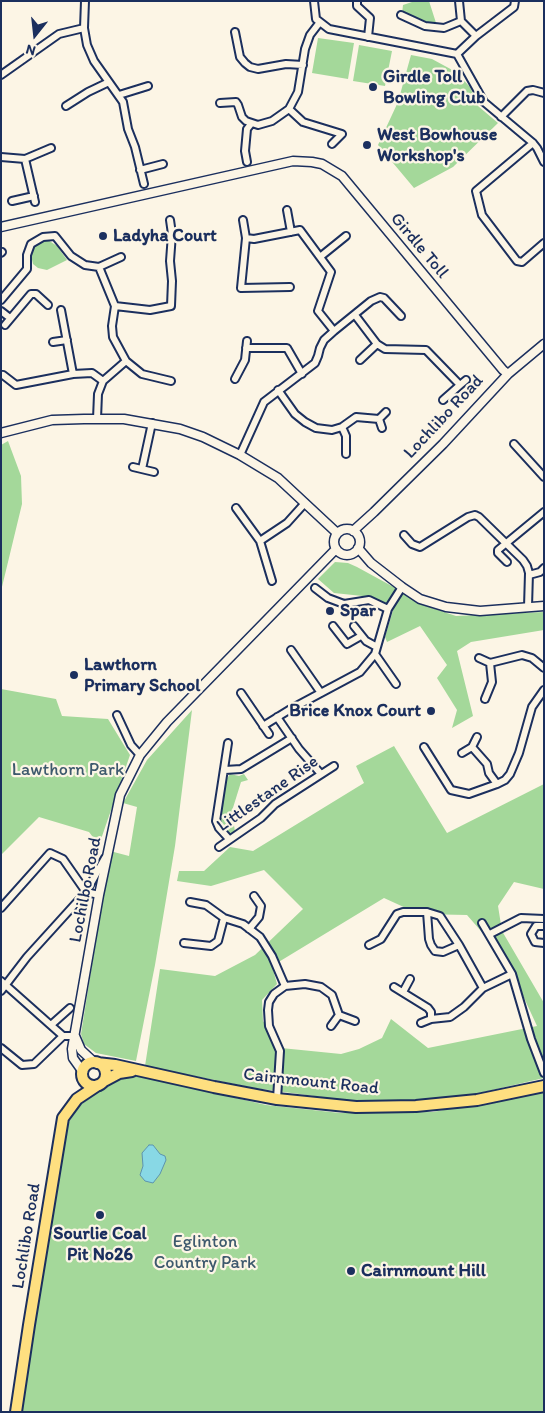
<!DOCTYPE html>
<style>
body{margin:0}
#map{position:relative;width:545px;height:1413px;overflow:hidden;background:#fcf5e5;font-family:Itim,sans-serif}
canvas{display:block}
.frame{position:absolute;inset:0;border:2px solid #1b2f5e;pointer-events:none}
.north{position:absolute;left:10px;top:10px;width:50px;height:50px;-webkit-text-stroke:4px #fcf5e5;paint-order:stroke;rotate:196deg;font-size:14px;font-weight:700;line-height:20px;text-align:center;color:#1b2f5e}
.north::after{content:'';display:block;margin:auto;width:18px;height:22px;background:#1b2f5e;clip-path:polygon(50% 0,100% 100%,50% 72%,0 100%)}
</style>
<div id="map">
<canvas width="545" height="1413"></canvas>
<div class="frame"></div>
<div class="north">N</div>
</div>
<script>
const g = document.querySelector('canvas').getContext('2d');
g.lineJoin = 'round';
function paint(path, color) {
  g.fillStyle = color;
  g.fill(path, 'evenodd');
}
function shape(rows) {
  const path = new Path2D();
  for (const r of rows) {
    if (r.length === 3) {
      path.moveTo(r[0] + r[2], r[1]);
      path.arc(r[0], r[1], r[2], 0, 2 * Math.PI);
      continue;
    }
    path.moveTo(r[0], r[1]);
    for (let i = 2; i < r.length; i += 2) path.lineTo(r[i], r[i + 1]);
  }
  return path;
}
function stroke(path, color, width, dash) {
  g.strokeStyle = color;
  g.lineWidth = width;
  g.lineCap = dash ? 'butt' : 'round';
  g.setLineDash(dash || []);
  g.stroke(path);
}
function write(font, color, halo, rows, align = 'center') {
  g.font = font + ' Itim,sans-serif';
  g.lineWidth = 4.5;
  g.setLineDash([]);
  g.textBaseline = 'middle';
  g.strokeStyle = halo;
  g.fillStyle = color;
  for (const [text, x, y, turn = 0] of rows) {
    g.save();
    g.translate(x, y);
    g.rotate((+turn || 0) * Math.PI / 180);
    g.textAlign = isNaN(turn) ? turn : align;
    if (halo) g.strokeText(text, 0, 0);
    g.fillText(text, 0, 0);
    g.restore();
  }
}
paint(shape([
 [415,1,429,1,437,26,425,24,402,14,403,5],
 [318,38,354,43,348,79,312,73],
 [359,45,392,51,385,86,353,81],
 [411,55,432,59,456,72,470,87,478,106,498,123,453,167,414,188,378,145,398,102],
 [48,240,57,246,67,260,47,270,38,268,33,264,31,255,35,244,41,241],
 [8,441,21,476,22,504,1,591,1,445],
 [335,562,348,563,357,567,432,608,456,616,544,612,544,630,471,642,457,651,473,716,452,728,457,710,437,678,447,665,420,626,387,642,385,637,394,607,372,597,334,593,318,579],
 [1,689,56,699,62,716,108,719,130,755,99,845,89,832,39,817,1,855],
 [192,710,175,846,155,965,136,1061,96,1053,84,1044,81,1034,110,851,129,856,137,807,123,803,147,760],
 [394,746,447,833,544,784,544,889,514,882,498,906,502,931,544,1003,544,1078,458,1098,359,1102,254,1088,145,1066,160,969,215,976,255,955,303,909,264,870,211,886,177,881,179,871,204,871,230,847,253,851,364,783,356,766],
 [384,898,419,914,467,915,507,961,537,1026,428,1048,391,1019,382,1038,359,1049,341,1054,281,1048,263,1021,262,1000,277,984,272,966],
 [230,774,239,776,244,774,248,780,241,782,232,811,235,832,230,834,226,833,219,822,224,783],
 [143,1076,266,1105,340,1113,433,1112,544,1091,544,1412,19,1412,64,1130,79,1106,98,1092,120,1078]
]), '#a4d89a');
const water = shape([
 [149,1145,153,1145,160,1154,165,1156,166,1160,160,1174,153,1183,145,1181,140,1175,143,1166,142,1153,149,1145]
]);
paint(water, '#88d8e5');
stroke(water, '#5c94af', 1);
const minor = shape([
 [85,1,84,28,87,45,94,61,123,102,128,129,135,147,144,184],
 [314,1,316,19,329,29,457,54,484,102,533,143,537,148,544,162],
 [357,1,357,6,370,18,368,37],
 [401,15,425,26,444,28,461,21,459,1],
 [461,21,476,36],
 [235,32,240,57,245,63,250,67,258,69,286,64,303,65],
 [457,54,476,36,514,7,515,1],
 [1,75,59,34,84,28],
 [119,95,148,86],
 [220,103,236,102,238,105,242,117,246,121,258,125,272,121,289,109,298,92,305,49,310,35,320,22],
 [66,106,88,92,109,82],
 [289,109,303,122,342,134,332,144],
 [501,117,527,91,533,90,544,93],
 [533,143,476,191,482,215,517,261,522,262,544,243],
 [1,157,25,159,35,202],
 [25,159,51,148],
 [247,162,245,151,247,129,251,124],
 [140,170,163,164],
 [12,201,34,196],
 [287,210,291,232],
 [243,220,246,238,241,288,290,287],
 [246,238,254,239,300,230,331,272,318,311,334,331],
 [1,253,2,252],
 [320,257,346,236],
 [99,267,115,306,112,326,113,337,126,361,142,374,171,381],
 [1,300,27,269,27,255,31,244,43,237,55,236,71,256,85,265,99,267,121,257],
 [115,306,150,310,171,306,172,281,170,261,172,234,170,220],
 [61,310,73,374],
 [1,311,10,318],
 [355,315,377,344,385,349,426,350,460,385,443,400],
 [5,325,31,294,36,294,48,305],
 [53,342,67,340],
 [246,348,287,348,302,374],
 [360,360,377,344],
 [3,375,16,385,73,374,92,373,103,381],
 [235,379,245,360,247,341],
 [460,385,466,380],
 [278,390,295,414,305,422,316,428,332,430,342,427,356,417,379,419,382,428],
 [450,394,457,401],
 [97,419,98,394,103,381,126,361],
 [379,419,386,412],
 [342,427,346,436,346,454],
 [514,444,544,477],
 [240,455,264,402,315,363,318,356,320,348,324,340,334,331,371,301,380,297,384,298,401,316],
 [133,467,154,472],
 [142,469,152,423],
 [236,508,260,541,287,523,305,503],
 [404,535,412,544,420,547,468,517,475,515,479,517,523,560,527,566,529,573,528,607],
 [260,541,272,581],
 [507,562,498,553,498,550,544,512],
 [529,575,540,572,544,568],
 [315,588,328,598,344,604,369,600,388,609],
 [333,626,347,644,361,636],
 [354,626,366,641,377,647],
 [291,650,321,693],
 [375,654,396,684],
 [479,658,490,663,522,655,532,658,544,668],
 [241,693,269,734],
 [485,699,492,682,490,663],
 [117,715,131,745,140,755],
 [277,717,299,749,321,774],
 [263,726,289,710,360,672,375,654,388,609,402,587],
 [228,743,216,821,219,828,229,839],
 [424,747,451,790,469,794,497,784,505,780,510,774,519,753,532,707,544,690],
 [472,747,487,764,489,773,497,784],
 [462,753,472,747,477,737],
 [225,770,241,769,292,738],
 [219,847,261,818,275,804,334,766],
 [190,902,206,905,224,918,243,924,260,937,272,956,285,986],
 [1,908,50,853,63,859,86,892,105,858],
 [427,912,429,939,431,945,435,951,443,952,459,945],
 [482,923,512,974,531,1039,544,1073],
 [544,926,536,926,531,934,535,942,544,943],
 [249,929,259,917,261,906,254,896],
 [490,934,521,918,544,919],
 [184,943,211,946,218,941,224,918],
 [369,945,381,939,397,914,403,912,427,912,440,916,459,945,483,988],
 [1,981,63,1036,75,1036],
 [394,987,428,1008,431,1012,431,1019],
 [1,991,27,957,86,892,99,895],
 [403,992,410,979],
 [339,1015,355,1021],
 [421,1023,431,1019,450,1017,464,1007,483,988,512,974],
 [51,1025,70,1008],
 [1,1048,22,1065,34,1064,63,1036],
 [277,1099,280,1051,269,1026,268,1010,269,1002,274,994,285,986,305,984,321,987,332,995,339,1015,331,1026]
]);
const tertiary = shape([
 [1,227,293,161,312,162,322,164,342,176,503,370,508,374],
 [1,433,52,420,84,419,124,419,180,429,203,437,240,455,278,478,337,533],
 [347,542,13],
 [353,531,374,512,443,444,508,374,544,344],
 [358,548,371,563,402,587,420,599,446,607,480,611,544,606],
 [75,1036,81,1050,95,1063],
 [83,1072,73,1058,72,1049,99,895,120,795,140,755,167,722,336,549]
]);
const primary = shape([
 [94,1074,12],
 [97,1063,115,1065,214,1087,277,1099,356,1107,416,1106,477,1100,544,1086],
 [104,1081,119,1073,132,1071],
 [16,1412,29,1325,63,1118,77,1099,98,1085]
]);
stroke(minor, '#1b2f5e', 10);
stroke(tertiary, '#1b2f5e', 11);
stroke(primary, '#1b2f5e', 14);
stroke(minor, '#fcf5e5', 6);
stroke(tertiary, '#fcf5e5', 8);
stroke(primary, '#fedf80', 10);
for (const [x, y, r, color] of [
 [373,87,5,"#1b2f5e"],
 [367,145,5,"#1b2f5e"],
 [103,236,5,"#1b2f5e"],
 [330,611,5,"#1b2f5e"],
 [74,675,5,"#1b2f5e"],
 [431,711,5,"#1b2f5e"],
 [100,1215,5,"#1b2f5e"],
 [351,1271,5,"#1b2f5e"]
]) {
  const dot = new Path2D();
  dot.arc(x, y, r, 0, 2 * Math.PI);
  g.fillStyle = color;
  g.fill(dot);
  stroke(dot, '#fcf5e5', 2);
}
write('bold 18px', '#1b2f5e', '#fcf5e5', [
 ["Girdle Toll",383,77],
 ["Bowling Club",383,98],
 ["West Bowhouse",377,135],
 ["Workshop's",377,156],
 ["Ladyha Court",113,236],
 ["Spar",340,611],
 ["Lawthorn",84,665],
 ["Primary School",84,686],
 ["Brice Knox Court",421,711,"right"],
 ["Sourlie Coal",100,1234,"center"],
 ["Pit No26",100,1255,"center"],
 ["Cairnmount Hill",361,1271]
], 'left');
write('18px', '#1b2f5e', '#fcf5e5', [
 ["Girdle Toll",419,246,50],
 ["Lochlibo Road",444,417,-47],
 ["Littlestane Rise",268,794,-35],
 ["Lochilbo Road",86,890,-79],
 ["Cairnmount Road",311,1082,6],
 ["Lochlibo Road",27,1236,-81]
]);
write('18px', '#3d596d', '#fcf5e5', [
 ["Lawthorn Park",68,770],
 ["Eglinton",205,1242],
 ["Country Park",205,1263]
]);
</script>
